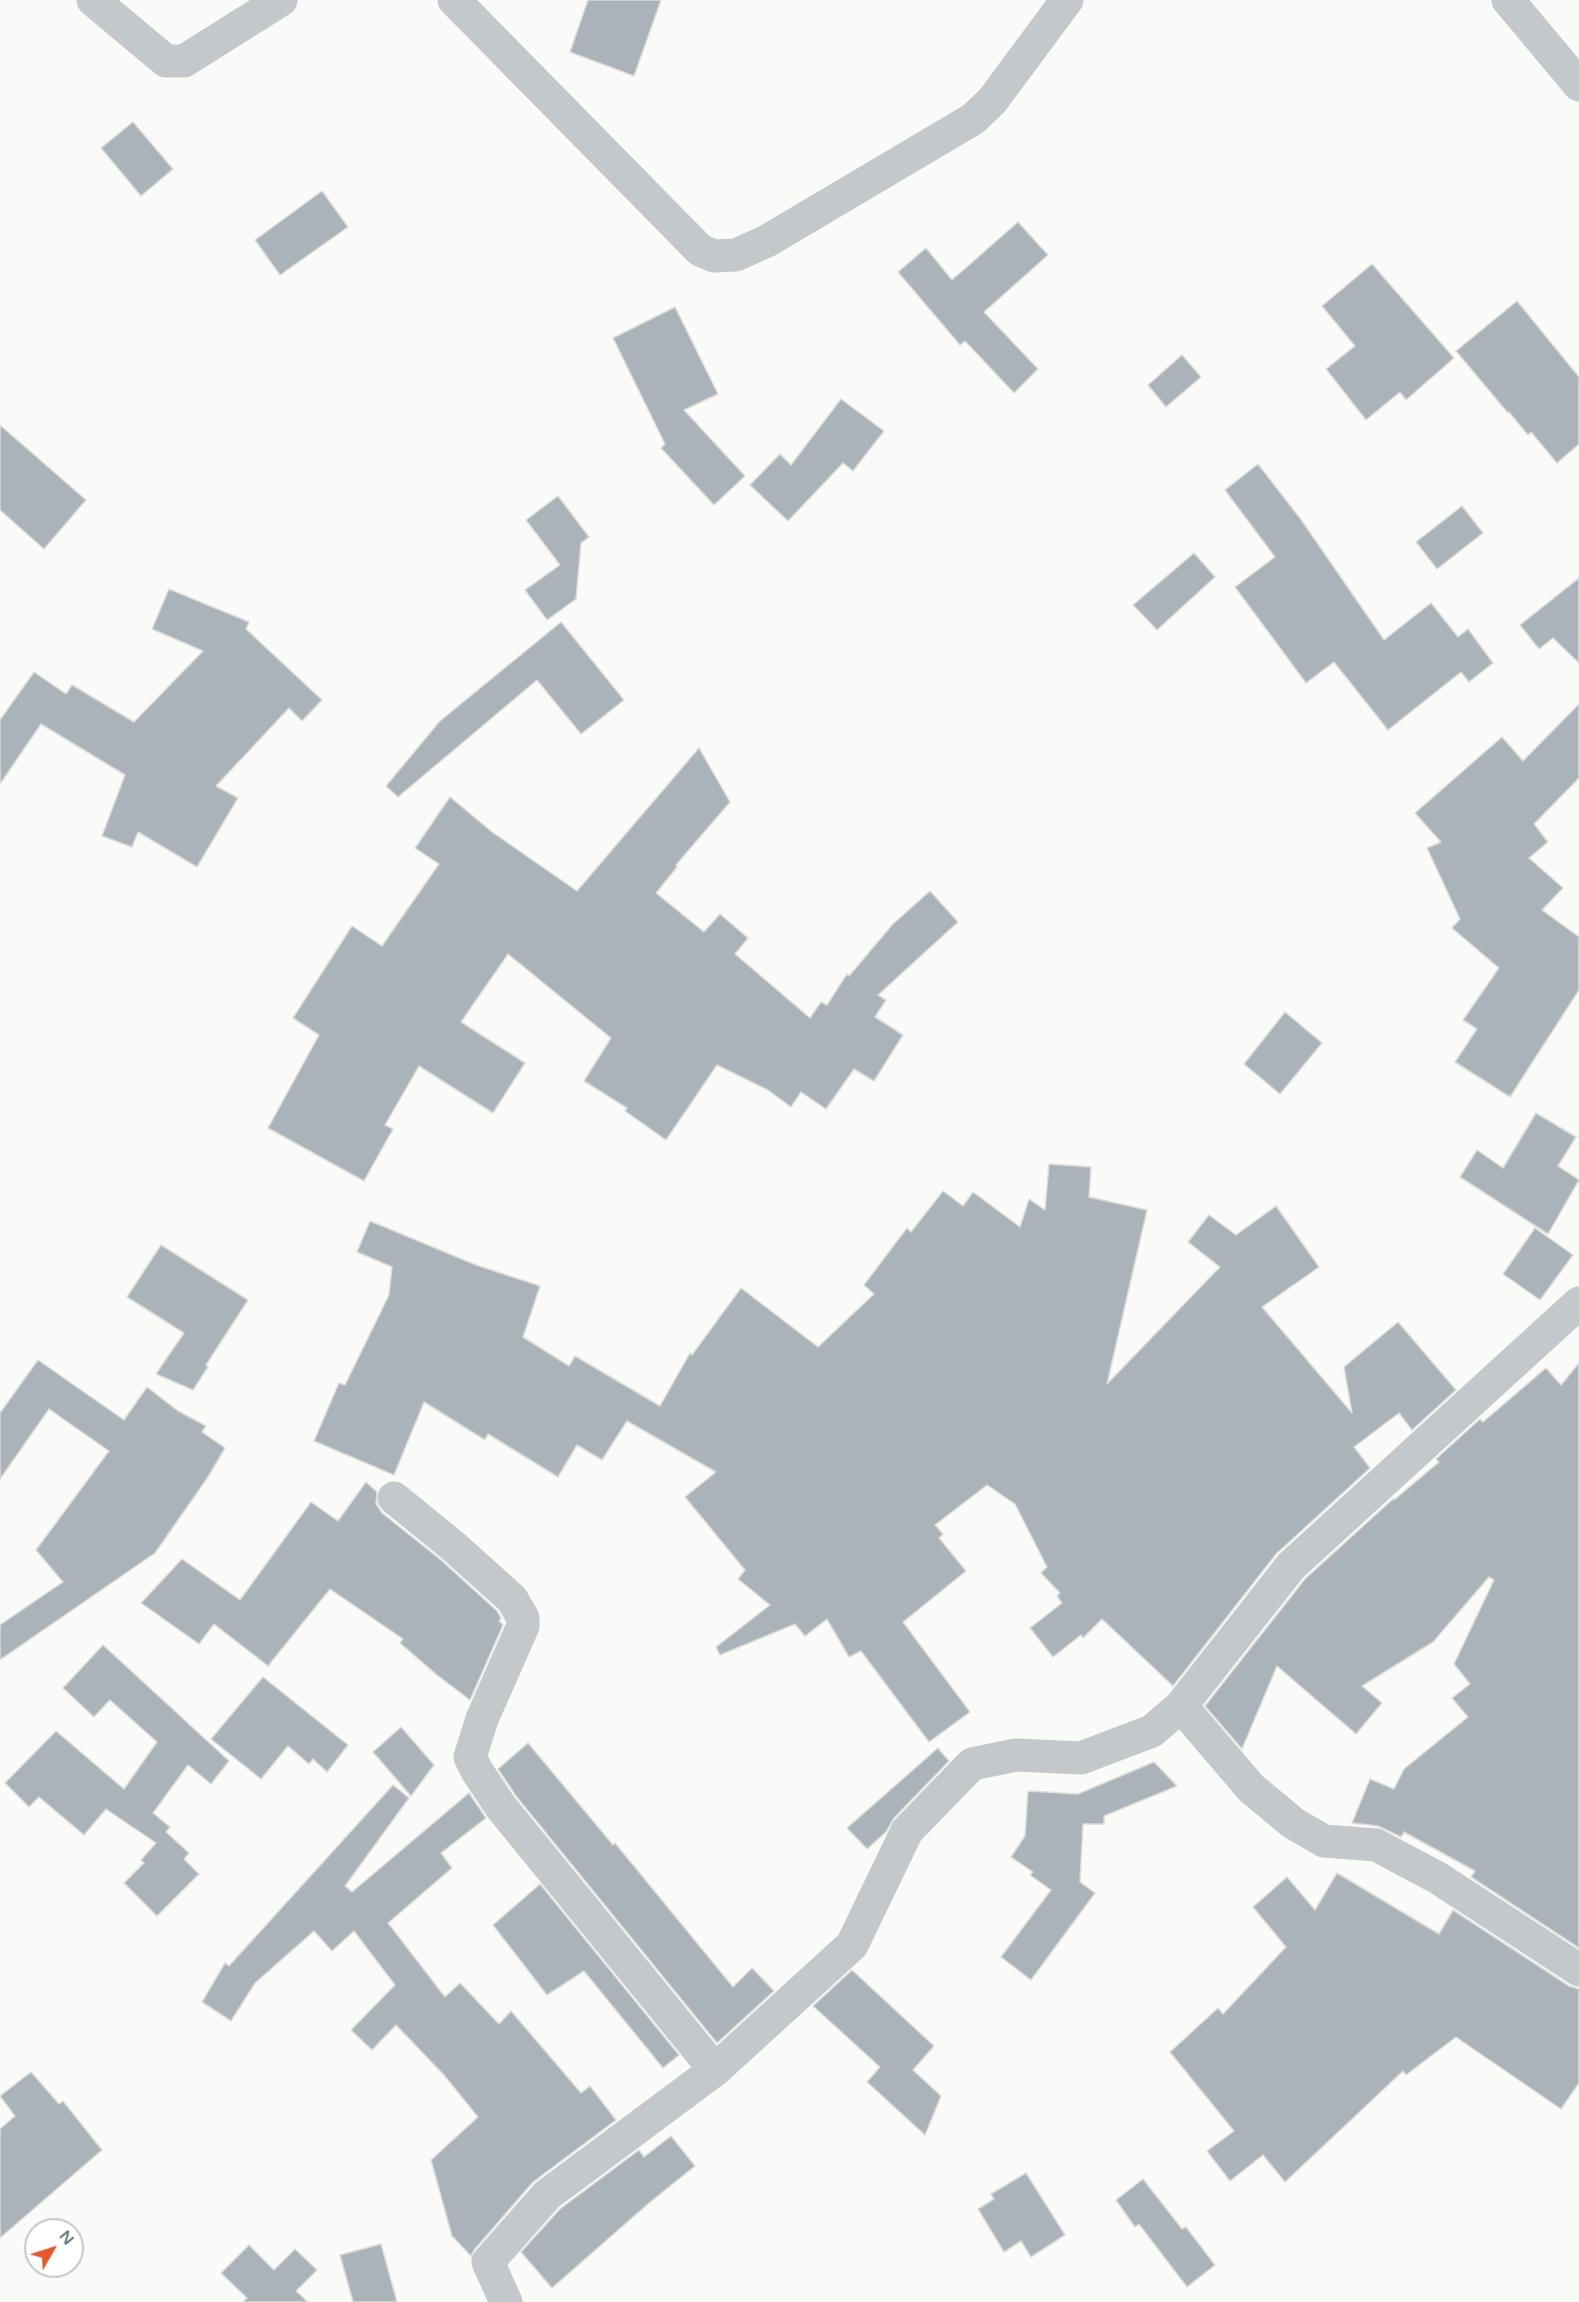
<!DOCTYPE html>
<style>
body{margin:0}
#map{position:relative;width:1579px;height:2302px;overflow:hidden;background:#fafaf8;font-family:"Varela Round",sans-serif}
canvas{display:block}
.north{position:absolute;left:24px;top:2218px;width:60px;height:60px;box-sizing:border-box;background:#fff;border:2px solid #c1c8cd;border-radius:50%;rotate:51deg;font-size:16px;font-weight:700;line-height:24px;text-align:center;color:#657683}
.north::after{content:'';display:block;margin:auto;width:21px;height:27px;background:#e4572e;clip-path:polygon(50% 0,100% 100%,50% 72%,0 100%)}
</style>
<div id="map">
<canvas width="1579" height="2302"></canvas>
<div class="north">N</div>
</div>
<script>
const g = document.querySelector('canvas').getContext('2d');
g.lineJoin = 'round';
function paint(path, color) {
  g.fillStyle = color;
  g.fill(path, 'evenodd');
}
function shape(rows) {
  const path = new Path2D();
  for (const r of rows) {
    path.moveTo(r[0], r[1]);
    for (let i = 2; i < r.length; i += 2) path.lineTo(r[i], r[i + 1]);
  }
  return path;
}
function stroke(path, color, width, dash) {
  g.strokeStyle = color;
  g.lineWidth = width;
  g.lineCap = dash ? 'butt' : 'round';
  g.setLineDash(dash || []);
  g.stroke(path);
}
const building = shape([
 [588,0,661,0,634,76,570,52,588,0],
 [133,122,173,169,141,196,101,148,133,122],
 [322,191,348,227,280,275,255,240,322,191],
 [1018,222,1048,255,984,312,1038,369,1014,393,965,341,960,345,898,272,926,248,952,280,1018,222],
 [1372,264,1454,358,1406,400,1400,392,1366,420,1326,369,1355,346,1322,306,1372,264],
 [1517,301,1579,377,1579,444,1557,463,1531,432,1528,435,1509,412,1508,413,1456,351,1517,301],
 [675,307,718,394,684,410,745,476,714,505,661,448,665,444,613,338,675,307],
 [1182,355,1201,377,1166,407,1148,385,1182,355],
 [841,399,884,431,853,471,843,463,788,521,750,485,780,454,791,465,841,399],
 [0,425,86,500,44,549,0,510,0,425],
 [1258,464,1302,521,1384,640,1431,603,1458,637,1468,629,1493,663,1469,682,1461,672,1388,730,1334,662,1306,683,1235,587,1275,557,1225,490,1258,464],
 [558,496,589,537,581,543,576,599,547,620,525,590,560,565,526,520,558,496],
 [1462,506,1483,533,1437,569,1416,542,1462,506],
 [1194,553,1215,577,1157,630,1133,605,1194,553],
 [1579,578,1579,663,1553,638,1539,649,1520,625,1579,578],
 [169,589,249,622,246,629,322,700,302,721,289,708,216,786,238,798,197,867,138,832,132,847,102,836,125,775,41,724,0,784,0,720,34,672,66,694,72,685,134,722,203,651,152,629,169,589],
 [561,622,624,700,581,734,537,680,398,797,386,786,440,721,561,622],
 [1579,704,1579,778,1534,824,1548,842,1529,858,1563,888,1542,910,1579,937,1579,990,1510,1097,1455,1062,1477,1029,1463,1020,1499,968,1452,928,1460,919,1427,848,1441,842,1415,813,1502,737,1523,761,1579,704],
 [699,748,730,802,676,865,677,867,656,893,704,932,720,914,748,938,735,954,810,1018,821,1002,827,1005,847,974,849,976,893,924,930,891,958,922,878,995,886,1000,875,1017,903,1035,874,1081,854,1069,826,1109,801,1092,791,1107,768,1090,717,1065,666,1140,625,1111,627,1108,584,1081,611,1038,508,954,461,1022,525,1063,493,1113,419,1066,385,1125,393,1129,364,1181,268,1128,319,1035,293,1018,352,926,382,946,439,864,415,848,450,797,492,832,577,891,699,748],
 [1285,1012,1322,1043,1280,1094,1244,1064,1285,1012],
 [1536,1113,1576,1137,1558,1166,1579,1180,1548,1234,1460,1177,1477,1150,1503,1168,1536,1113],
 [1049,1164,1091,1167,1089,1197,1147,1210,1107,1384,1220,1267,1188,1242,1209,1215,1236,1235,1276,1206,1319,1267,1262,1307,1352,1413,1344,1367,1398,1322,1456,1390,1412,1430,1399,1413,1354,1447,1370,1468,1276,1554,1173,1686,1102,1619,1083,1638,1081,1635,1053,1657,1030,1628,1062,1603,1057,1596,1060,1593,1041,1573,1047,1567,1015,1504,987,1485,935,1525,943,1534,939,1538,966,1571,903,1622,970,1712,929,1742,861,1651,849,1657,827,1619,805,1636,795,1624,720,1655,716,1647,770,1605,738,1579,745,1570,685,1497,716,1472,627,1421,602,1460,577,1445,558,1477,488,1434,485,1440,424,1402,394,1475,314,1441,339,1383,345,1385,389,1295,392,1267,357,1252,370,1221,476,1265,540,1286,523,1337,569,1366,575,1356,660,1406,690,1353,692,1355,741,1288,818,1347,874,1294,864,1285,907,1228,911,1232,943,1191,963,1206,973,1192,1020,1227,1029,1199,1045,1210,1049,1164],
 [1535,1228,1573,1255,1540,1300,1503,1274,1535,1228],
 [161,1245,248,1300,206,1365,208,1367,193,1390,156,1374,184,1333,127,1297,161,1245],
 [38,1360,124,1420,147,1387,178,1411,206,1426,202,1432,225,1448,208,1477,155,1553,0,1660,0,1625,63,1582,36,1550,109,1451,49,1409,0,1479,0,1413,38,1360],
 [1579,1363,1579,1948,1471,1877,1475,1871,1404,1832,1401,1837,1378,1826,1352,1823,1370,1779,1394,1789,1404,1769,1468,1717,1452,1698,1470,1684,1454,1664,1494,1580,1489,1577,1433,1642,1362,1686,1382,1703,1356,1734,1277,1666,1242,1749,1205,1706,1305,1579,1393,1499,1394,1500,1439,1462,1436,1459,1480,1419,1483,1422,1546,1368,1561,1385,1579,1363],
 [366,1482,377,1492,376,1504,382,1513,441,1560,497,1611,501,1618,499,1621,503,1625,470,1700,437,1675,400,1643,403,1639,330,1589,268,1666,214,1624,199,1644,141,1603,182,1559,240,1600,311,1502,338,1521,366,1482],
 [103,1645,229,1761,211,1784,188,1765,153,1813,170,1827,166,1832,189,1853,184,1859,199,1874,157,1916,124,1883,144,1863,141,1860,156,1843,106,1809,84,1835,39,1797,29,1807,5,1783,56,1731,124,1789,157,1742,110,1700,94,1717,63,1688,103,1645],
 [263,1677,348,1745,327,1772,313,1759,309,1764,288,1746,261,1779,211,1739,263,1677],
 [401,1727,434,1765,411,1796,373,1752,401,1727],
 [528,1743,613,1845,615,1843,733,1987,752,1968,774,1991,717,2043,516,1796,498,1769,528,1743],
 [938,1748,949,1761,894,1818,886,1832,867,1849,847,1828,938,1748],
 [1154,1762,1177,1786,1104,1816,1104,1824,1083,1824,1080,1882,1095,1893,1031,1980,1001,1957,1051,1890,1030,1875,1033,1872,1011,1857,1025,1836,1028,1791,1078,1794,1154,1762],
 [393,1785,409,1798,345,1886,352,1892,469,1793,486,1818,441,1853,452,1868,388,1923,445,1997,460,1983,499,2024,511,2011,581,2093,590,2086,616,2120,533,2182,474,2250,471,2256,452,2236,431,2160,478,2117,444,2075,396,2025,372,2050,351,2030,395,1985,354,1931,332,1951,314,1931,255,1983,231,2021,202,2002,225,1963,229,1966,393,1785],
 [1337,1873,1439,1934,1453,1910,1569,1986,1579,1989,1579,2083,1561,2109,1456,2037,1406,2075,1403,2071,1285,2182,1263,2155,1230,2181,1207,2151,1234,2131,1170,2052,1218,2008,1223,2014,1286,1947,1253,1907,1287,1877,1315,1910,1337,1873],
 [540,1884,679,2055,663,2068,584,1971,547,1995,493,1925,540,1884],
 [852,1970,934,2046,913,2070,941,2096,925,2135,867,2082,880,2067,813,2006,852,1970],
 [31,2072,59,2104,63,2101,102,2150,0,2238,0,2129,15,2116,0,2096,31,2072],
 [671,2136,695,2166,649,2203,552,2288,521,2252,560,2209,639,2150,644,2157,671,2136],
 [1026,2173,1065,2235,1031,2257,1021,2241,1004,2252,978,2209,994,2199,991,2194,1026,2173],
 [1143,2179,1182,2229,1186,2227,1215,2265,1187,2287,1139,2224,1135,2227,1116,2200,1143,2179],
 [381,2244,397,2302,353,2302,340,2255,381,2244],
 [249,2245,274,2270,295,2249,317,2270,296,2291,308,2302,243,2302,247,2298,221,2273,249,2245]
]);
paint(building, '#aab3b9');
stroke(building, '#dcdcda', 1.5);
stroke(shape([
 [93,0,166,61,184,61,281,0],
 [454,0,700,250,714,256,736,255,767,241,973,119,992,101,1067,0],
 [1508,0,1579,85],
 [394,1498,453,1546,512,1599,523,1618,523,1626,482,1719,470,1757,477,1771,501,1807,715,2070],
 [1181,1706,1251,1788,1293,1823,1324,1841,1376,1845,1438,1878,1579,1970],
 [506,2302,488,2262,547,2195,715,2070,852,1945,907,1831,972,1764,1016,1755,1081,1758,1152,1731,1181,1706,1291,1566,1579,1303]
]), '#c3c8cc', 33);
</script>
